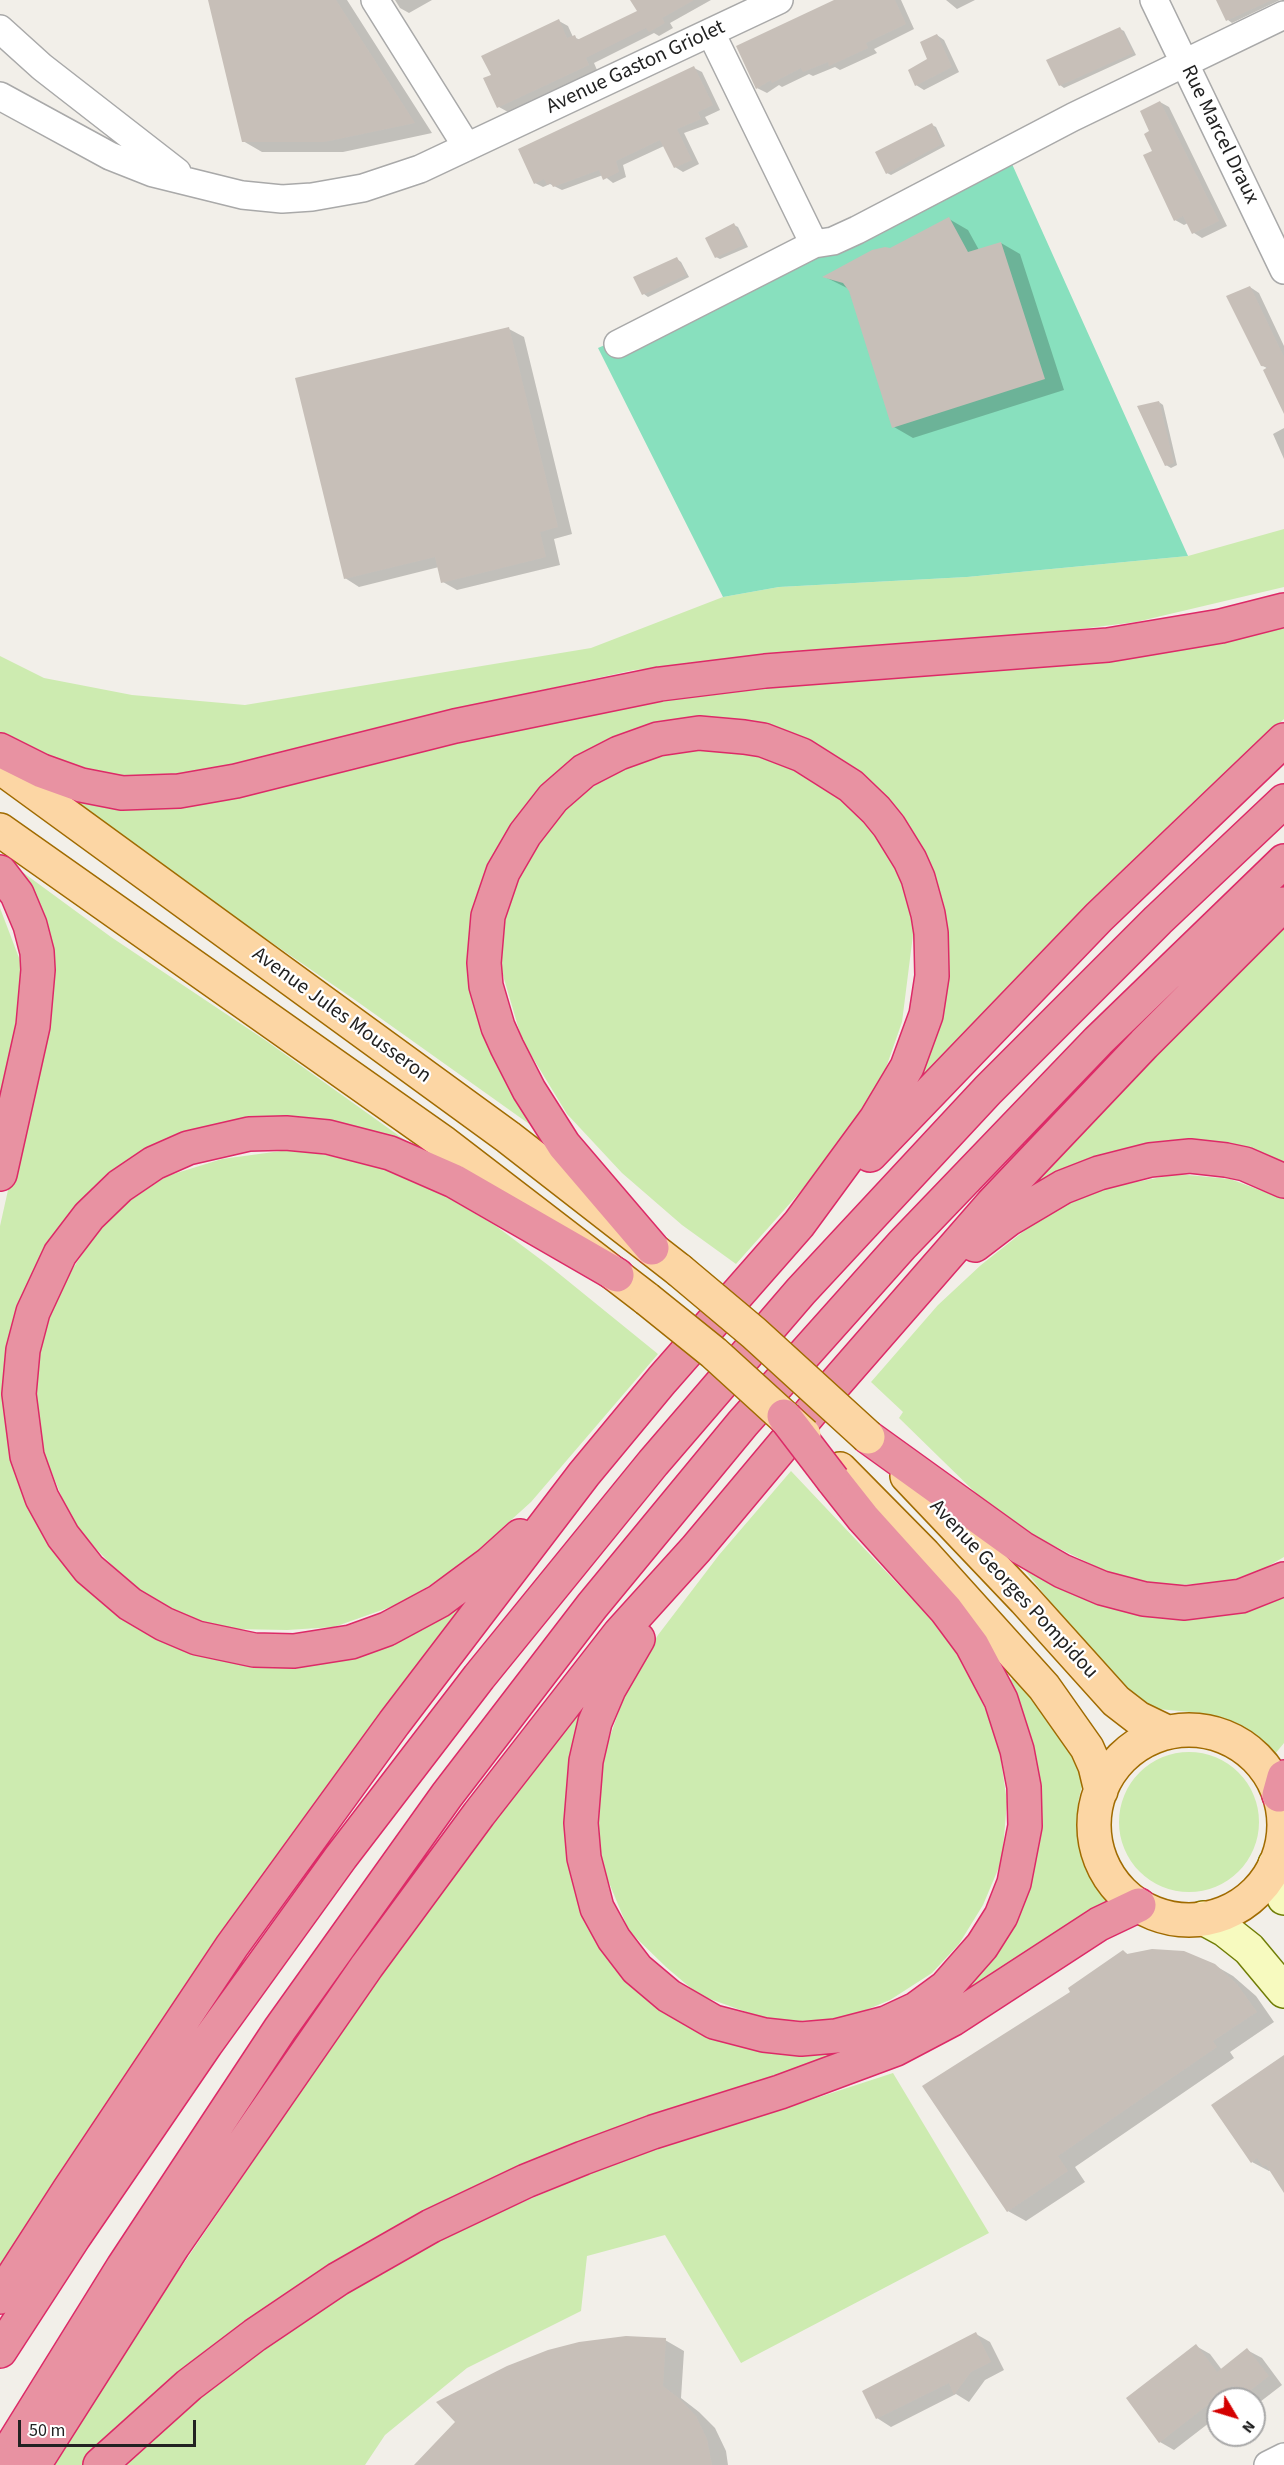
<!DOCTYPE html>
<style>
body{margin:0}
#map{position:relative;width:1284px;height:2465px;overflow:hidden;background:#f2efe9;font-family:"Source Sans 3",sans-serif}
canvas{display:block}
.north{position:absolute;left:1206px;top:2387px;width:60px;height:60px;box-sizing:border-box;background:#fff;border:2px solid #a7a7a7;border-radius:50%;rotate:128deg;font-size:16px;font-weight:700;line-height:24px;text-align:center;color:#222}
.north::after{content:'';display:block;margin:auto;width:21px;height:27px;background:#d40000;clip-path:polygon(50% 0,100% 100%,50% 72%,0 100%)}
.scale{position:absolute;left:18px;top:2420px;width:178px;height:27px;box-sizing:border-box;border:3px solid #222;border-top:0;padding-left:8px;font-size:18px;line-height:21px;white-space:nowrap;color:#222;-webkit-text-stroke:4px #fff;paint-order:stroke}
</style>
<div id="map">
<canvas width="1284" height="2465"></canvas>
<div class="north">N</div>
<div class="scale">50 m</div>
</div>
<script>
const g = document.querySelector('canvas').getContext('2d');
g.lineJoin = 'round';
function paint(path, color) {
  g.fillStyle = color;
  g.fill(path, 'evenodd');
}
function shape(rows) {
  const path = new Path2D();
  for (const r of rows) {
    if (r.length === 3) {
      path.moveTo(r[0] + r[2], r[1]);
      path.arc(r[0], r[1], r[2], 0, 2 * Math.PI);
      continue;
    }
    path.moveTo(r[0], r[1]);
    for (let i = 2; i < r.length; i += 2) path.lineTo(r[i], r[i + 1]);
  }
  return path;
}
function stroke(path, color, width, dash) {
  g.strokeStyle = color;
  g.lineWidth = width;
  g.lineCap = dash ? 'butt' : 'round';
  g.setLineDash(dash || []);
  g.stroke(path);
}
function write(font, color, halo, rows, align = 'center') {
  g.font = font + ' "Source Sans 3",sans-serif';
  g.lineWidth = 4.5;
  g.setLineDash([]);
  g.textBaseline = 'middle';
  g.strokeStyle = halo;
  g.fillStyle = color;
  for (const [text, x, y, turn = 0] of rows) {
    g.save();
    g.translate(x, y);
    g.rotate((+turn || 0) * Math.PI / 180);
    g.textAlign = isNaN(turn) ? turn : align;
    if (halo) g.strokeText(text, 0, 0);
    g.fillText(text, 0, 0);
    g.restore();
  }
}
paint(shape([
 [1284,529,1284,587,1136,622,944,646,634,670,511,697,181,777,114,779,48,761,0,734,0,656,44,678,132,695,245,705,591,648,723,597,779,587,967,577,1188,556],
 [1284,617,1284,719,1191,804,1068,925,926,1076,917,1071,928,871,784,737,605,746,477,914,536,1123,532,1126,355,1000,62,798,118,803,567,709],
 [700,750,735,750,791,766,851,804,889,849,911,911,914,927,902,1022,880,1085,842,1139,801,1191,736,1264,682,1225,622,1173,567,1114,522,1040,500,965,505,908,523,867,543,836,569,804,607,777,659,755],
 [21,871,111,937,265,1040,423,1153,170,1146,20,1321,44,1527,228,1659,461,1600,466,1605,153,2033,0,2270,0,1226,41,1042,16,873],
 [0,908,24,971,18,1040,0,1123],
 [1284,923,1284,1170,1257,1159,1023,1194,1227,979],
 [296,1149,379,1166,427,1185,496,1226,552,1268,658,1354,531,1502,458,1568,399,1604,334,1627,287,1630,233,1629,183,1617,131,1585,81,1533,63,1500,40,1444,33,1386,46,1319,64,1282,93,1238,122,1206,167,1176,222,1159],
 [1177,1174,1230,1179,1284,1199,1284,1557,1265,1568,1227,1582,1162,1586,1107,1572,1036,1537,984,1501,899,1418,903,1412,871,1382,938,1305,981,1265,1038,1220,1078,1197,1106,1188],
 [791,1471,945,1634,963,1663,997,1733,1007,1802,1002,1860,983,1905,959,1944,932,1973,890,2000,844,2019,800,2021,763,2018,699,1995,666,1967,629,1931,603,1868,594,1822,605,1751,628,1685,658,1635,719,1555],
 [1013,1555,1085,1594,1284,1591,1284,1743,1275,1754,1230,1722,1201,1713,1158,1709,1139,1701,1090,1652],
 [1015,1677,1027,1687,1081,1768,1083,1780,1078,1803,1082,1850,1093,1879,1110,1900,963,1999,958,1992,1021,1900,1005,1684],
 [571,1715,582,1716,569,1839,579,1909,614,1962,651,1995,871,2046,470,2195,87,2465,52,2465,127,2347,395,1952],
 [1189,1822,70],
 [893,2073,989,2233,741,2363,665,2235,587,2256,581,2311,467,2368,385,2435,365,2465,123,2465,198,2399,284,2331,397,2262,463,2228,623,2159,707,2130,798,2104]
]), '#cdebb0');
paint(shape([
 [1012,164,1188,556,967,577,779,587,723,597,598,348]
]), '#88e0be');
paint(shape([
 [209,0,347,0,432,133,343,152,262,152,243,141],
 [395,0,432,0,409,13,400,8],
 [632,0,711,0,670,23,673,28,659,36,654,33,594,63,597,70,508,112,499,107,493,76,559,21,568,26,573,37,581,40,639,12],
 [838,0,901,0,914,29,874,49,877,53,840,70,835,67,813,76,809,74,782,87,779,85,767,93,757,88],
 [946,0,975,0,957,9],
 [1231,0,1280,0,1232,23,1228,20,1221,5],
 [1120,29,1124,31,1136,55,1064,88,1060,85],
 [937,35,944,40,959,72,924,90,916,85,929,60],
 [694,68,702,72,720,110,705,117,709,124,684,133,699,164,683,172,675,167,664,146,623,165,626,177,613,183,603,175,562,190,550,184,543,187,535,183],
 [1160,102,1169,107,1227,226,1202,238,1194,233,1188,223,1184,225,1175,220,1154,152,1151,132],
 [932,125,936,127,945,146,891,175,887,173],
 [949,219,968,230,979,250,1001,243,1020,254,1064,390,913,438,894,427,849,289,825,277,890,249],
 [734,225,738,227,748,247,720,259,716,257],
 [677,259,681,262,689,277,648,297,644,294,635,277],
 [1250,287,1259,293,1284,346,1284,411,1268,369,1262,365],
 [509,329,524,337,572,534,554,539,560,565,457,590,443,582,439,567,359,587,345,578],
 [1159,402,1163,405,1177,465,1171,468,1166,465],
 [1284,428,1284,459,1273,434],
 [1124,1952,1129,1955,1214,1965,1233,1976,1256,1996,1274,2022,1230,2052,1234,2058,1075,2167,1085,2182,1026,2221,1008,2211,1072,1992],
 [1284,2060,1284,2190,1271,2170,1269,2171,1252,2162],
 [976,2334,990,2342,1004,2370,985,2380,969,2402,956,2394,891,2427,877,2418,864,2391],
 [665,2340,684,2351,681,2398,699,2412,715,2428,726,2451,728,2465,419,2465],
 [1196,2346,1210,2354,1222,2370,1247,2350,1262,2358,1282,2385,1256,2405,1254,2399,1242,2397,1239,2399,1218,2399,1218,2416,1174,2450,1160,2442]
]), '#0003');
paint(shape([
 [208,0,336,0,415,123,324,142,242,142],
 [630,0,694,0,662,18,665,23,649,32,646,28,586,58,589,65,497,108,483,78,491,75,481,56,559,19,567,38,575,35,577,40,637,11],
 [834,0,895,0,906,24,866,43,868,48,829,66,828,62,803,72,801,68,772,83,771,80,756,89,736,46],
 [1216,0,1272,0,1226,21],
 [1120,27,1133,53,1059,86,1046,60],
 [937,34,952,67,915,86,908,70,927,59,920,42],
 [694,66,713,105,698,112,701,119,677,129,692,160,674,168,660,140,616,161,619,172,603,180,599,170,553,187,551,183,547,185,544,179,534,184,518,149],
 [1160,101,1219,221,1192,234,1183,216,1174,221,1143,155,1152,151,1144,134,1149,131,1140,111],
 [932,123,942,144,886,174,875,152],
 [949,217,968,252,1001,242,1045,379,892,428,849,291,843,283,822,277,872,250,885,247,890,248],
 [734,223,744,245,715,258,705,238],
 [677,257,686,275,642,295,633,277],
 [1250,286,1284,357,1284,414,1263,370,1268,367,1261,366,1226,296],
 [509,327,558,527,540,532,546,557,441,583,435,557,344,579,295,378],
 [1159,401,1174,463,1165,466,1137,406],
 [1152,1949,1184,1951,1215,1964,1237,1984,1257,2012,1213,2041,1217,2047,1058,2156,1068,2171,1007,2212,922,2086,1070,1992,1068,1988,1123,1950,1127,1954],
 [1284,2055,1284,2193,1266,2165,1263,2167,1257,2158,1251,2163,1211,2105],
 [976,2332,991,2362,971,2372,954,2395,949,2383,876,2419,862,2391],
 [626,2336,666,2338,663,2386,680,2399,696,2416,707,2439,712,2465,414,2465,455,2422,436,2402,507,2366,548,2350,579,2342],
 [1196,2344,1217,2372,1247,2348,1269,2376,1241,2398,1232,2386,1159,2443,1126,2398]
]), '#c7bfb8');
const street = shape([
 [375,0,467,147],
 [1154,0,1284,270],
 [0,29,42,67,177,172],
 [711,33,814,244],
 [0,96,110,156,153,173,242,195,282,199,312,197,363,188,420,169,779,0],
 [618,344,814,244,833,241,857,230,1073,117,1284,15],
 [1268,2465,1284,2457]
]);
const secondary = shape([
 [1275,1864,1284,1898],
 [1203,1918,1225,1930,1249,1949,1284,1991]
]);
const primary = shape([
 [0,767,508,1137,679,1270],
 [0,830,444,1143,647,1299],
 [840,1469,924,1554,1044,1687,1087,1748,1095,1766,1101,1791],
 [907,1476,1025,1600,1116,1701,1138,1718,1167,1732],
 [1189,1825,95]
]);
const highway = shape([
 [0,750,42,771,81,785,122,793,179,791,236,781,455,726,660,684,765,671,1108,645,1221,626,1284,610],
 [0,872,17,894,30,925,37,952,38,970,33,1026,0,1174],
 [870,1155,1099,917,1284,740],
 [975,1245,1009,1219,1063,1187,1099,1173,1150,1160,1190,1156,1226,1160,1245,1164,1284,1181],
 [868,1437,1022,1548,1062,1571,1102,1588,1144,1599,1185,1603,1241,1596,1284,1579],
 [520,1536,489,1564,439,1601,387,1629,351,1642,294,1651,254,1650,197,1638,164,1624,130,1604,89,1569,63,1536,42,1498,27,1456,19,1394,23,1350,33,1312,60,1254,89,1216,120,1186,154,1163,188,1148,249,1134,286,1133,328,1137,390,1153,454,1181,617,1275],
 [638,1639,609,1689,595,1722,586,1761,581,1823,584,1858,597,1908,614,1939,637,1969,669,1996,714,2022,764,2035,801,2039,836,2036,886,2023,916,2009,946,1987,982,1946,1001,1916,1014,1883,1025,1826,1024,1787,1017,1750,1001,1700,972,1645,946,1610,863,1518,833,1480],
 [1279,1795,1284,1777],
 [0,2297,69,2190,232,1946,394,1723,584,1474,662,1380,799,1224,876,1119,907,1067,926,1015,932,976,931,933,928,914,918,878,910,860,889,826,876,810,851,786,802,755,763,740,744,737,699,733,658,739,619,753,584,771,553,798,525,834,503,872,488,916,484,963,486,986,498,1027,507,1047,529,1090,564,1145,652,1248],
 [0,2351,74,2237,206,2044,341,1857,479,1677,653,1463,801,1291,988,1090,1158,920,1284,801],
 [0,2465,123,2267,280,2029,447,1795,592,1606,743,1423,902,1245,1098,1041,1284,861],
 [34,2465,173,2246,367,1966,479,1814,620,1633,696,1549,815,1407,992,1204,1144,1044,1284,904],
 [100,2465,189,2385,255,2335,338,2279,431,2226,526,2181,583,2158,653,2132,780,2092,896,2049,953,2019,1099,1924,1139,1905]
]);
stroke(street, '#a9a9a9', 30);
stroke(secondary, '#707d05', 36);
stroke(primary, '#a06b00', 36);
stroke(highway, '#dc2a67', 36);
stroke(street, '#fff', 27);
stroke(secondary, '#f7fabf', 33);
stroke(primary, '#fcd6a4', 33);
stroke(highway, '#e892a2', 33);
const primaryBridge = shape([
 [679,1270,754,1333,868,1437],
 [647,1299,714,1353,804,1435]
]);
const highwayBridge = shape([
 [784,1416,833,1480]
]);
stroke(primaryBridge, '#a06b00', 36, []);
stroke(highwayBridge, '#dc2a67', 36, []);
stroke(primaryBridge, '#fcd6a4', 33);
stroke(highwayBridge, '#e892a2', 33);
write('21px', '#222', '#fff', [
 ["Avenue Gaston Griolet",636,68,-25],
 ["Rue Marcel Draux",1219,135,64],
 ["Avenue Jules Mousseron",341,1016,36],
 ["Avenue Georges Pompidou",1013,1590,47]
]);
</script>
